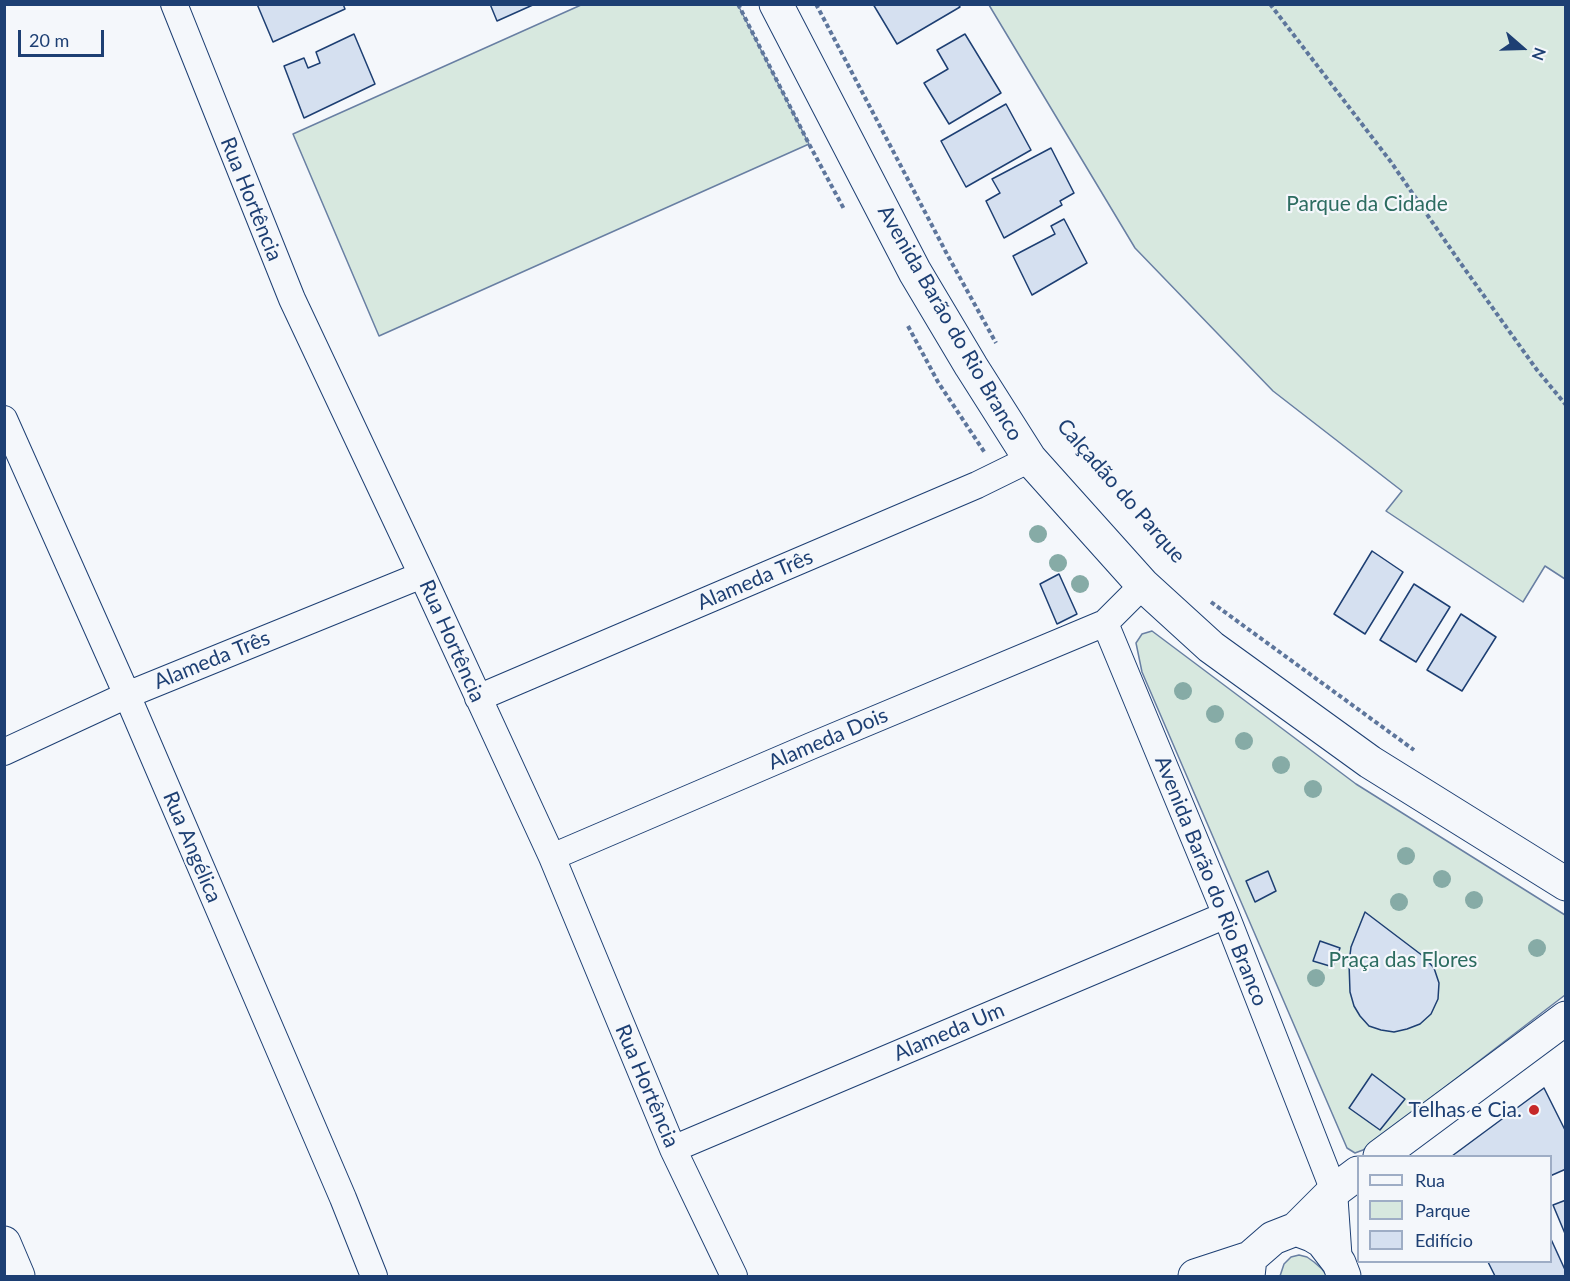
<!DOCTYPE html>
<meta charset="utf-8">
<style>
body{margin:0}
#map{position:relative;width:1570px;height:1281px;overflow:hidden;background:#f4f7fb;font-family:Lato,sans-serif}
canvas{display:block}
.frame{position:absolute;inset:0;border:6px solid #1d3f73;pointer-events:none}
.legend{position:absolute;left:1357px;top:1155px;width:195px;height:108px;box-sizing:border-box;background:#f4f7fb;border:2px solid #9eadc5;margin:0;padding:8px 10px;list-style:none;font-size:18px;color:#1d3f73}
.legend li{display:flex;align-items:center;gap:12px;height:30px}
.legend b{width:30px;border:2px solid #9eadc5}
.north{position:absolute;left:1492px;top:18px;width:60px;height:60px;-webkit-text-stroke:4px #f4f7fb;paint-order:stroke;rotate:110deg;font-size:16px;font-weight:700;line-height:24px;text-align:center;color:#1d3f73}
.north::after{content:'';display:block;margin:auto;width:21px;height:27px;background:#1d3f73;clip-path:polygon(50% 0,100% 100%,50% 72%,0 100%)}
.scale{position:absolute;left:18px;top:30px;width:86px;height:27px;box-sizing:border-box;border:3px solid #1d3f73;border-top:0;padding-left:8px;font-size:18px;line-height:21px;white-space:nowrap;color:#1d3f73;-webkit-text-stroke:4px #f4f7fb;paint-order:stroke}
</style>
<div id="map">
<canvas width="1570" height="1281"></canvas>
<div class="frame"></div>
<ul class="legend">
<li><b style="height:8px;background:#f4f7fb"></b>Rua</li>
<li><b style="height:16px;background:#d7e8df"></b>Parque</li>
<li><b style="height:16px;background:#d5e0f0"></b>Edifício</li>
</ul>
<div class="north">N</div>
<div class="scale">20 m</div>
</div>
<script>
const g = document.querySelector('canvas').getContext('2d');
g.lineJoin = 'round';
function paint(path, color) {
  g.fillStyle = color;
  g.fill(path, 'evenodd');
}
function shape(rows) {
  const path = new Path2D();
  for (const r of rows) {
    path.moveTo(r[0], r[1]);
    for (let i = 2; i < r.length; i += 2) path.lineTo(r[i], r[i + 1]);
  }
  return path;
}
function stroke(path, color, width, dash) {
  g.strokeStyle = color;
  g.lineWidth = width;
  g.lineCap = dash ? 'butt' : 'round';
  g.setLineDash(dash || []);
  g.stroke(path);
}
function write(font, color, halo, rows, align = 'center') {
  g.font = font + ' Lato,sans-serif';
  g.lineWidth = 4.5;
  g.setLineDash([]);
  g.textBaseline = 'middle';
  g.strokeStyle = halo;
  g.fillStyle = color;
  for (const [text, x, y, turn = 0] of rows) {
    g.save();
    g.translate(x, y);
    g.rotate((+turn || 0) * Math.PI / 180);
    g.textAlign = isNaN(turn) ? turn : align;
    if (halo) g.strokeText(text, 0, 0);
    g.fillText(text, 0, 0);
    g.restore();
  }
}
const green = shape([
 [738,5,809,144,379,336,293,134,581,5,738,5],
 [989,5,1565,5,1565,579,1545,566,1523,602,1386,511,1402,491,1273,391,1135,248,989,5],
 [1152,631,1356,784,1565,915,1565,995,1363,1150,1355,1153,1347,1148,1142,672,1136,643,1142,634,1152,631],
 [1299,1255,1307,1257,1314,1262,1322,1269,1327,1276,1280,1276,1284,1264,1291,1257,1299,1255]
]);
paint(green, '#d7e8df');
stroke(green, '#687fa3', 1.5);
const building = shape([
 [257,4,343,4,345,9,273,42,257,4],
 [490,4,535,4,497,21,490,4],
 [873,4,958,4,960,7,897,44,873,4],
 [354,34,375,84,304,118,284,66,304,58,308,68,320,63,316,52,354,34],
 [965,34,1001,93,949,124,924,83,948,69,937,50,965,34],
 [1006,104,1031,150,966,187,941,141,1006,104],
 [1051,148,1074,193,1060,201,1062,205,1004,238,986,201,1000,193,992,179,1051,148],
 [1064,219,1087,263,1032,295,1013,256,1055,234,1051,226,1064,219],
 [1372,551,1403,572,1365,634,1334,614,1372,551],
 [1059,574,1077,614,1057,624,1040,584,1059,574],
 [1414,584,1450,607,1416,662,1380,640,1414,584],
 [1461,614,1496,637,1462,691,1427,670,1461,614],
 [1268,871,1276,891,1255,902,1246,881,1268,871],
 [1365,912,1423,956,1434,968,1439,983,1438,999,1431,1014,1420,1024,1407,1029,1394,1032,1381,1030,1369,1026,1360,1016,1354,1006,1350,992,1349,963,1351,947,1365,912],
 [1320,941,1340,948,1333,967,1313,961,1320,941],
 [1372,1074,1405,1099,1380,1130,1349,1108,1372,1074],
 [1544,1088,1566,1132,1566,1169,1550,1176,1550,1156,1452,1156,1544,1088],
 [1566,1200,1566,1236,1553,1205,1566,1200],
 [1550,1237,1566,1272,1566,1276,1495,1276,1488,1262,1550,1262,1550,1237]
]);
paint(building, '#d5e0f0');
stroke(building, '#1d3f73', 1.5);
const minor = shape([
 [174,4,292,299,422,575,552,857,673,1149,734,1276],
 [4,419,127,695,343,1198,374,1276],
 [1143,585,1105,623,1226,915,1334,1191,1339,1263],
 [478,698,977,485,1030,459],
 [4,752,127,695,422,575],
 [552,857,811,746,1105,623],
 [673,1149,1226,915]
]);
const tertiary = shape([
 [776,4,915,272,971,366,1030,459,1143,585,1211,647,1370,762,1566,884]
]);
const secondary = shape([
 [1380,1156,1566,1018],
 [1296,1229,1334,1191,1358,1173],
 [4,1243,18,1276],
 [1195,1276,1250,1258],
 [1248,1276,1250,1258,1273,1238,1296,1229,1312,1235,1322,1241,1339,1263,1344,1276]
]);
stroke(minor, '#1d3f73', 28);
stroke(tertiary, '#1d3f73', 35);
stroke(secondary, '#1d3f73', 35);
stroke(shape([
 [738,4,809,144,844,209],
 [816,4,948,256,996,343],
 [1270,4,1391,162,1459,261,1537,370,1566,405],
 [908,326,938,382,985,453],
 [1211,602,1414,750]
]), '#5e769c', 4, [4.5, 3]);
stroke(minor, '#f4f7fb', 26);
stroke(tertiary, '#f4f7fb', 33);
stroke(secondary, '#f4f7fb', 33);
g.fillStyle = '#86aba6';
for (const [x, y] of [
 [1038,534],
 [1058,563],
 [1080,584],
 [1183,691],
 [1215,714],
 [1244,741],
 [1281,765],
 [1313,789],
 [1406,856],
 [1442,879],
 [1474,900],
 [1399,902],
 [1537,948],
 [1316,978]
]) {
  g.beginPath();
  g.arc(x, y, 9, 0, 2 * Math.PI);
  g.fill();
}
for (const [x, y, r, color] of [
 [1534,1110,6,"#c62828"]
]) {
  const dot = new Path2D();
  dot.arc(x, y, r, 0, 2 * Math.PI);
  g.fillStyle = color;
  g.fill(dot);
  stroke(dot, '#f4f7fb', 2);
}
write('21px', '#1d3f73', '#f4f7fb', [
 ["Rua Hortência",251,199,68],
 ["Avenida Barão do Rio Branco",950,323,60],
 ["Calçadão do Parque",1121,491,49],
 ["Alameda Três",755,580,-23],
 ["Rua Hortência",452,641,66],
 ["Alameda Três",212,660,-22],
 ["Alameda Dois",828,739,-23],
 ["Rua Angélica",192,847,67],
 ["Avenida Barão do Rio Branco",1211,881,68],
 ["Alameda Um",949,1032,-23],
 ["Rua Hortência",647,1086,67]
]);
write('21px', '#2c6c60', '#f4f7fb', [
 ["Parque da Cidade",1367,204],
 ["Praça das Flores",1403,960]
]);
write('21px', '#1d3f73', '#f4f7fb', [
 ["Telhas e Cia.",1522,1110]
], 'right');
</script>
